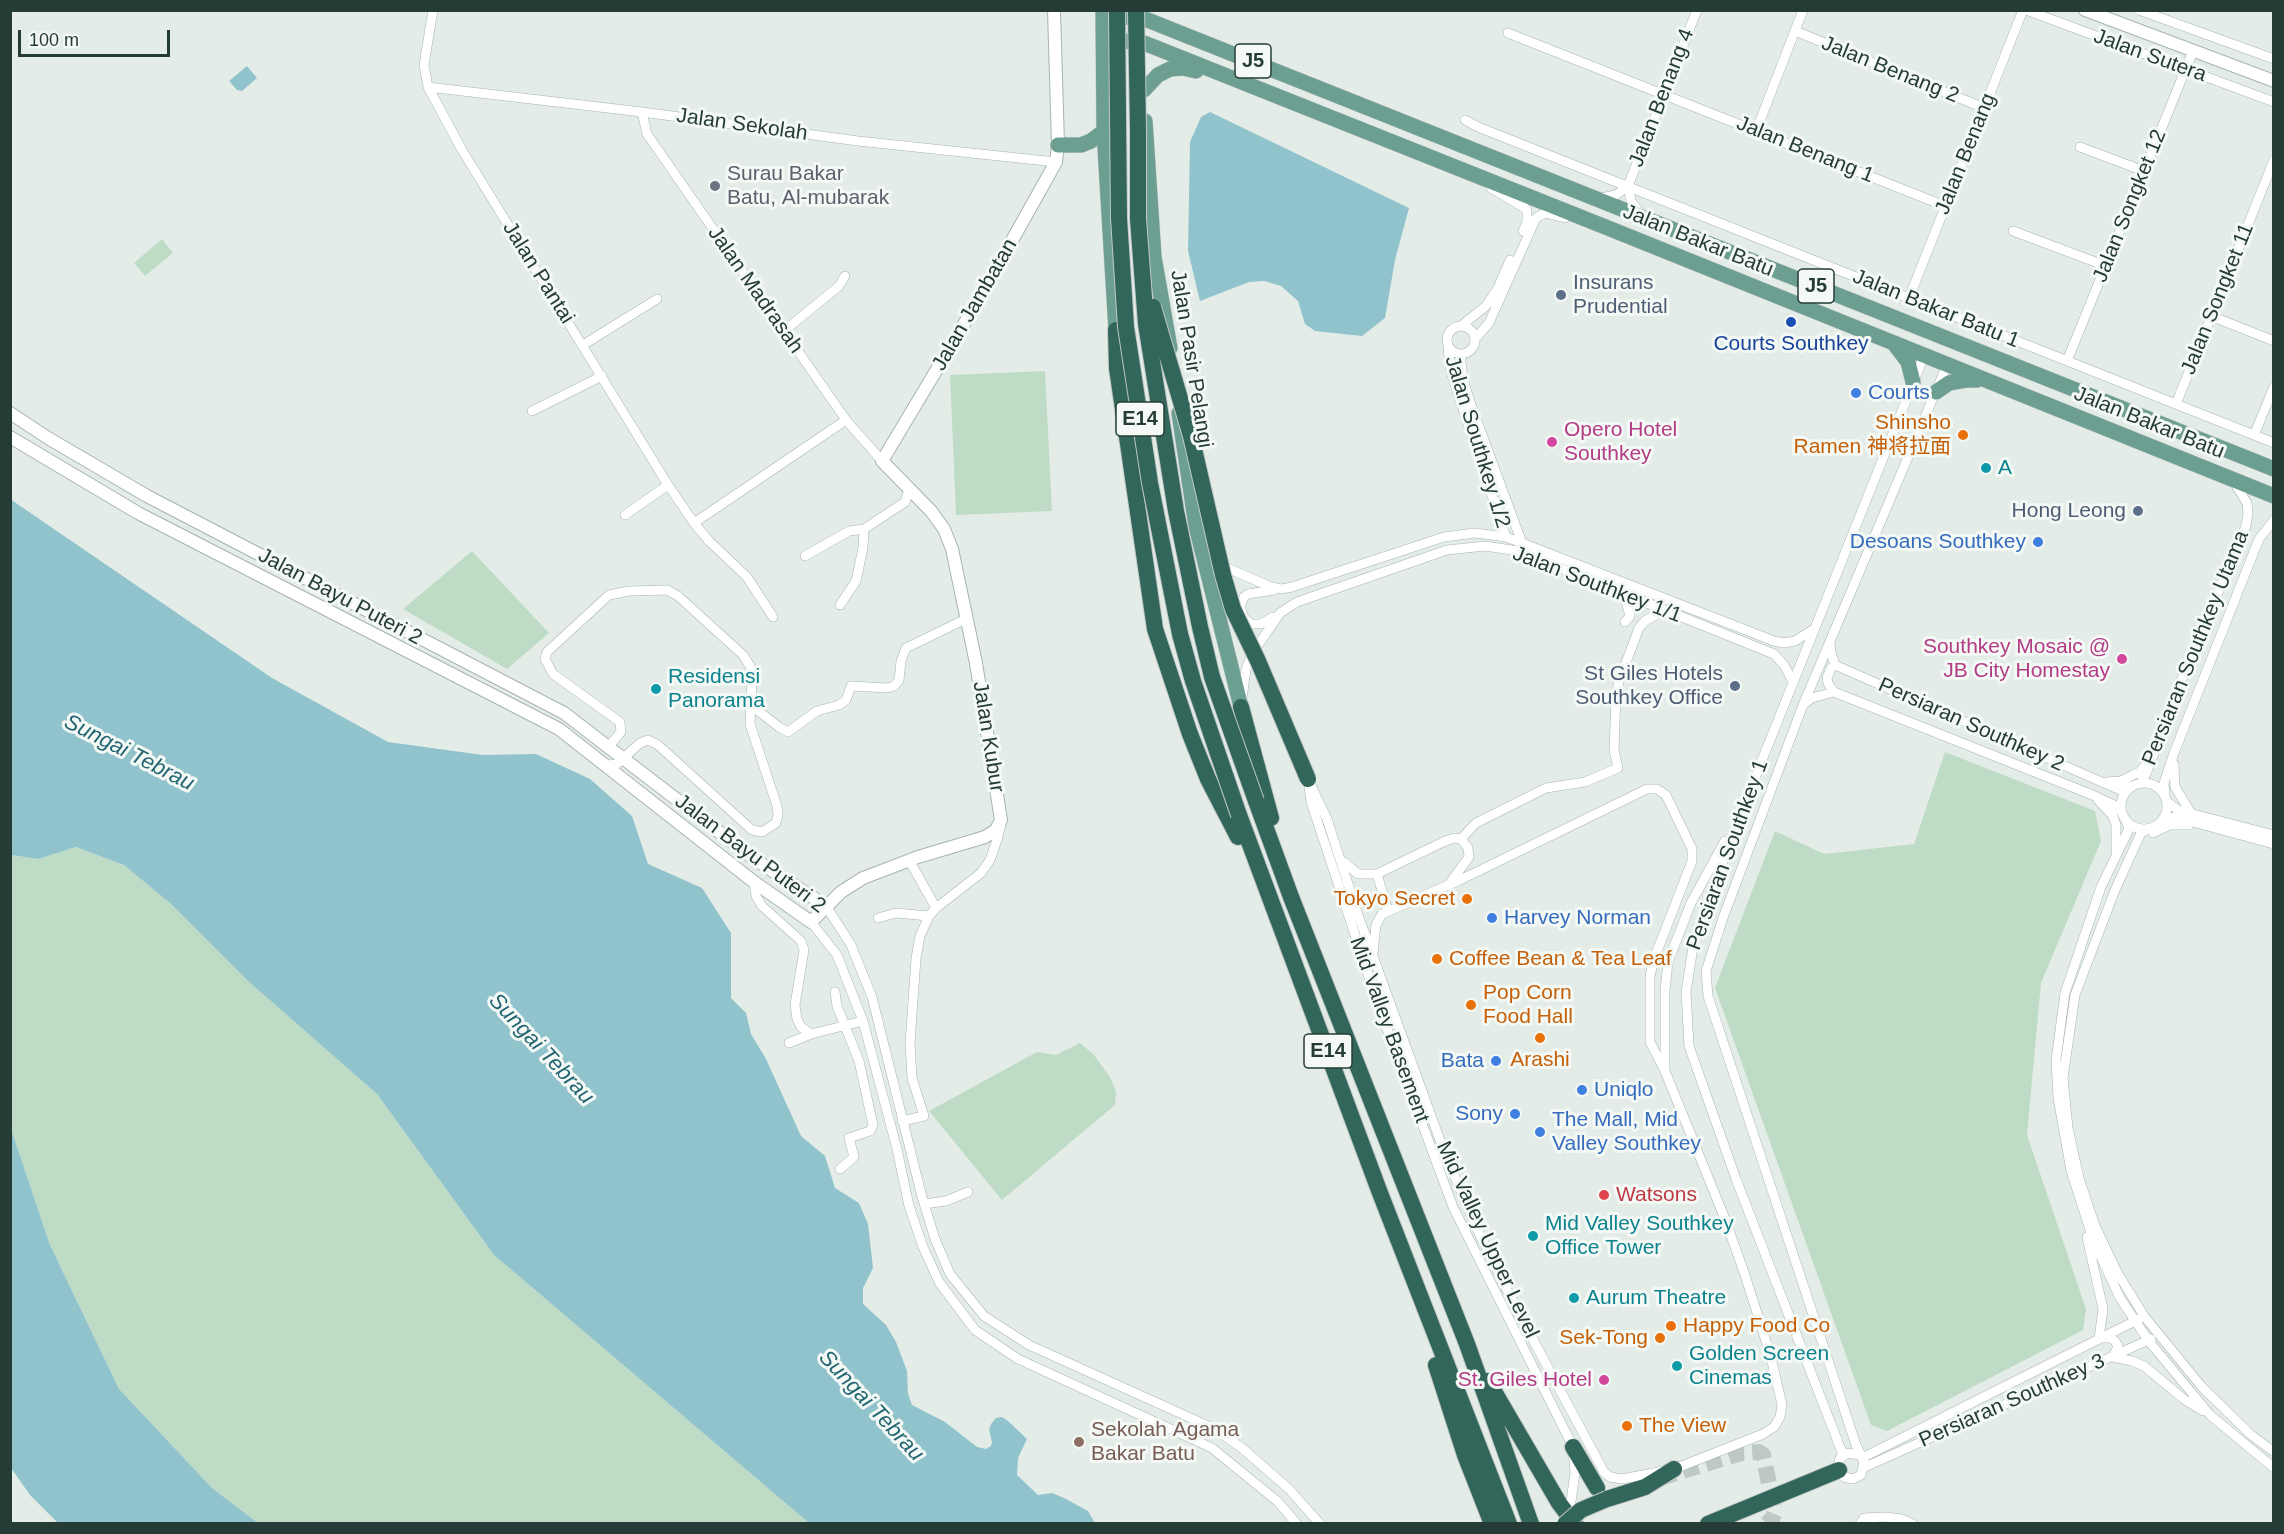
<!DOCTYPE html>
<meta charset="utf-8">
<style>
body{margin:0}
#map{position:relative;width:2284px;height:1534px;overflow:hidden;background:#e4ece8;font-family:Arial,sans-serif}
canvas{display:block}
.frame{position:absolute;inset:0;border:12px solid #253c36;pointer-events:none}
.scale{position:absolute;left:18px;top:30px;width:152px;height:27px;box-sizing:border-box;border:3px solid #253c36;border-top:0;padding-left:8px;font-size:18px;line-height:21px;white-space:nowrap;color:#253c36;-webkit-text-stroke:4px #f4f9f6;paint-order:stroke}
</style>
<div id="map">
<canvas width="2284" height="1534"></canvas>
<div class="frame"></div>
<div class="scale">100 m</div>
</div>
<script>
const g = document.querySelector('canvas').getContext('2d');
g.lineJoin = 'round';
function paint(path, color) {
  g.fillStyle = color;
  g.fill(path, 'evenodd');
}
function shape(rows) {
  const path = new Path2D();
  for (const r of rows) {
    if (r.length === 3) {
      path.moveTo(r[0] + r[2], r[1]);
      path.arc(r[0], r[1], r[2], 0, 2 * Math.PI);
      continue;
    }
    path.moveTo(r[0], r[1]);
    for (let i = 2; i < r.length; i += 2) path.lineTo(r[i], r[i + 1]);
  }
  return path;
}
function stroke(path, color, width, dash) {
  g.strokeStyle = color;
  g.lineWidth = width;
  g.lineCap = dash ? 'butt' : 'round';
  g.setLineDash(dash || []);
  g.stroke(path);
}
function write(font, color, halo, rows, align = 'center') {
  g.font = font + ' Arial,"Noto Sans SC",sans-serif';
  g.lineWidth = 6;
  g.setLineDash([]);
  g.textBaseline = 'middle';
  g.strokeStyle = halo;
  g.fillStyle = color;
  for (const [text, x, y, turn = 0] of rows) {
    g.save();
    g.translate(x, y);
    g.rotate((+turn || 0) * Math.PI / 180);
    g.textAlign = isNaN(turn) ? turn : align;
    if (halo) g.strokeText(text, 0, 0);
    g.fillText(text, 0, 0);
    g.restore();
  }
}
paint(shape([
 [162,239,173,253,145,276,134,263],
 [1045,371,1052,511,956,515,950,375],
 [472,551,549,633,507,669,403,609],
 [1945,752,2095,811,2101,841,2041,983,2027,1135,2086,1309,2083,1330,1887,1431,1871,1425,1715,988,1775,831,1824,854,1914,844],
 [76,847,124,865,171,904,247,980,377,1094,494,1255,809,1523,258,1523,212,1488,119,1389,50,1245,11,1129,10,855,38,859],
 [1080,1043,1094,1055,1110,1077,1116,1092,1115,1105,1002,1200,929,1111,1037,1052,1056,1055]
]), '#bedbc6');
paint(shape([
 [247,66,257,78,242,91,237,90,229,81],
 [1210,112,1409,208,1395,260,1385,318,1362,336,1315,331,1305,324,1298,301,1281,286,1264,281,1249,282,1200,301,1188,251,1190,142,1201,117],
 [10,499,272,678,388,742,483,755,536,754,590,779,632,816,648,864,702,888,731,933,731,998,746,1013,751,1034,766,1059,801,1136,825,1156,835,1188,859,1203,868,1224,873,1268,863,1288,863,1304,886,1325,896,1342,907,1371,908,1394,912,1405,945,1422,977,1447,986,1449,991,1446,992,1442,989,1430,991,1424,996,1418,1002,1417,1008,1421,1027,1439,1018,1458,1017,1475,1038,1495,1052,1493,1064,1498,1088,1511,1095,1523,809,1523,494,1255,377,1094,247,980,171,904,124,865,76,847,38,859,11,855],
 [11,1129,50,1245,119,1389,212,1488,258,1523,58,1523,30,1495,11,1468]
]), '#90c3cc');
stroke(shape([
 [1660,1478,1741,1453,1759,1452,1763,1455,1775,1512,1772,1519,1767,1524]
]), '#bec9c4', 16, [16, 8]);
const minor = shape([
 [433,10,424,65,428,87,462,150,668,485,694,523,709,541,747,577,773,617],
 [2026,10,2274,102],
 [2139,10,2274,59],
 [1795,31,1984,108],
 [1508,33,1945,206],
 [428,87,642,112,858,141,1056,162],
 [642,112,647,134,846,420,882,461],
 [1465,120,1478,127,2274,443],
 [1756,131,1803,10],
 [2080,147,2144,171],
 [1491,188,1525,208,1527,211,1527,222,1523,231],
 [1601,198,1616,195,1628,186],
 [1642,216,1631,201,1628,186,1697,10],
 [2013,231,2106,266],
 [1909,298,2023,10],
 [2211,316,2274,341],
 [1461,340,14],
 [1461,326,1486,306,1498,288,1510,260],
 [784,331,839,286,845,276],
 [1475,339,1489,323,1536,218,1545,213,1565,218],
 [583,345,657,299],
 [1448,346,1450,367,1457,391,1506,537],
 [1460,354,1463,379,1470,402,1522,543],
 [2067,361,2193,51],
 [2176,404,2274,160],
 [532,411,602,376],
 [2254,435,2274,387],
 [625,515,668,485],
 [694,523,846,420],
 [805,556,849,531,864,529],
 [1220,565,1269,586,1281,589,1292,587,1444,537,1475,533,1506,537,1522,543,1774,641,1784,643,1795,641,1814,629],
 [1624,594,1630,616,1625,622],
 [840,605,856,581,863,548,864,529,905,502,909,490],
 [1273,617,1261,624,1251,624,1244,618,1240,607,1244,597,1248,594,1274,590],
 [1830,643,1831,653,1835,665,2088,776,2120,790,2132,786],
 [1834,692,1828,683,1827,678,1831,668,1835,665],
 [1242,699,1246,669,1252,654,1280,613,1297,602,1447,550,1485,546,1518,551,1774,654,1784,665,1793,682],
 [1804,704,1812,698,1834,692,2095,796,2114,805,2122,812],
 [757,710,779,727,788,732,817,711,839,705,846,700,851,686,887,688,894,686,899,680,901,661,906,648,968,618],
 [2174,764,2175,787,2191,813],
 [608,765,617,764,640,743,648,740,658,745,752,830,762,832,776,823,778,815,777,806,750,724,752,679,750,666,743,655,678,596,667,590,629,591,609,595,547,652,545,659,553,674,620,722,621,732,609,746],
 [1308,779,1327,819,1358,915,1445,1154,1478,1231,1516,1308,1604,1472,1610,1477,1622,1479,1674,1469,1763,1434,1774,1427,1780,1417,1782,1405,1771,1357,1745,1275,1725,1219,1665,1071,1650,1042,1650,976,1654,959,1692,861,1692,849,1666,795,1657,789,1647,789,1460,880,1382,914,1376,925,1373,953],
 [2106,782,2121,781,2133,775,2140,772,2146,764],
 [2144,806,23],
 [2140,784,2146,774,2185,671,2246,526,2248,513,2247,503,2234,482],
 [1309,787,1311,802,1380,1010,1453,1207,1573,1447,1575,1473,1569,1515],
 [2165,796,2164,783,2174,753,2259,539,2274,520],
 [2098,800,2113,816,2116,825,2116,851],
 [2167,802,2178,810,2274,835],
 [2126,820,2129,829,2101,887,2065,993,2056,1060,2058,1098,2071,1171,2094,1242,2120,1298,2148,1340,2210,1415,2274,1468],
 [2163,820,2174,817,2274,844],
 [2148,829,2141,833,2115,890,2075,995,2063,1078,2068,1128,2079,1178,2095,1226,2117,1272,2144,1316,2202,1387,2250,1434,2274,1452],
 [2153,833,2170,825,2189,825],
 [1461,839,1476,823,1546,788,1585,782,1618,768,1614,750,1616,696,1619,681,1639,628,1645,621,1664,610],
 [909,860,936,908],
 [1344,862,1358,874,1377,874,1443,842,1454,838,1461,839],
 [1377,874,1388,911],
 [754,882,756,896,762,906,801,941,804,950,795,1005,797,1019,801,1027,811,1034],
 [1450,883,1469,857,1468,848,1461,839],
 [826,906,851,945,872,997,922,1197,935,1239,950,1274,984,1316,1029,1345,1215,1429,1242,1448,1289,1489,1320,1524],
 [878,918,896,913,929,916],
 [811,922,837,955,863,1021,897,1149,909,1206,923,1247,939,1282,975,1330,1018,1359,1212,1448,1277,1501,1297,1524],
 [835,992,837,1006,859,1061,873,1125,870,1131,849,1138,854,1157,840,1169],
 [789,1043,811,1034,863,1021],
 [1665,1069,1665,990,1668,962,1691,903,1725,841],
 [902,1121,924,1116,912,1078,910,1043,916,958,920,936,929,916,936,908,981,873,990,860,997,840,1001,824],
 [924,1204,946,1201,968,1192],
 [2087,1237,2103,1309,2099,1338],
 [2101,1338,2111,1338,2115,1341,2118,1346,2113,1357,2132,1361,2144,1366,2185,1400,2203,1411],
 [1843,1455,1736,1179,1689,1046,1686,992,1694,941,1738,820,1924,356],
 [1859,1455,1847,1453,1840,1458,1838,1466,1844,1477,1853,1479,1861,1475,1864,1462,1856,1445,1708,996,1706,971,1723,918,1803,705,1947,365],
 [1862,1458,2139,1319],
 [1865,1467,2151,1339],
 [1860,1524,1864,1518,1885,1517,1902,1519,1913,1524]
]);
const tertiary = shape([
 [2085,10,2274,81],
 [10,413,48,438,147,496,564,713,753,858,826,906],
 [10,437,138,513,559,729,754,882,811,922,841,892,863,878,918,857,985,837,996,830,1001,820,976,663,952,549,944,529,931,511,882,461,982,294,1056,162,1058,145,1054,10]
]);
const primary = shape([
 [1103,10,1104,131,1116,330],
 [1103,15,1145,19,2274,469],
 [1103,39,1144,43,1608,228,2274,496],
 [1144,90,1158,75,1170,69,1183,68,1196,71],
 [1145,121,1154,257,1170,348],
 [1058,145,1081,145,1091,141,1104,131],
 [1895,345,1908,362,1913,382],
 [1936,392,1949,383,1966,380,1977,380],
 [1179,413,1196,526,1241,707]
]);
const motorway = shape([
 [1116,330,1117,368,1155,629,1190,734,1208,779,1238,837],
 [1241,707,1271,818],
 [1256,801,1291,897,1467,1344,1531,1524],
 [1239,815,1380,1193,1509,1524],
 [1436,1365,1465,1455,1492,1524],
 [1488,1381,1559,1503,1575,1524],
 [1573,1447,1597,1488],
 [1607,1499,1645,1487,1674,1469],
 [1708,1524,1839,1470]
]);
stroke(minor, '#a7b4af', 10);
stroke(tertiary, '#a7b4af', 14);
stroke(primary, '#c2c8c7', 16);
stroke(motorway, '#c2c8c7', 18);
stroke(minor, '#fff', 9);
stroke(tertiary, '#fff', 12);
stroke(primary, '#6c9e91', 15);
stroke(motorway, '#33665b', 16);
const motorwayBridge = shape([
 [1117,10,1119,218,1126,327,1150,483,1180,634,1193,681,1239,815],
 [1136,10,1138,130,1138,219,1146,324,1176,511,1200,627,1212,677,1256,801],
 [1153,307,1191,436,1223,575,1233,609,1258,661,1308,779],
 [1565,1524,1581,1510,1607,1499]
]);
stroke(motorwayBridge, '#c2c8c7', 18, []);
stroke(motorwayBridge, '#33665b', 16);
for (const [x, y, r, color] of [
 [715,186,6,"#6b7280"],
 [1561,295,6,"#5c6f8a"],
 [1791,322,6,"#1a4fb4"],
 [1856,393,6,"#3f7fe0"],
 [1963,435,6,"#e8710a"],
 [1552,442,6,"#d1479c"],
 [1986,468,6,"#0f9aa8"],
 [2138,511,6,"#5c6f8a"],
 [2038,542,6,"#3f7fe0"],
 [2122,659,6,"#d1479c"],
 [1735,686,6,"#5c6f8a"],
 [656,689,6,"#0f9aa8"],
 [1467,899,6,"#e8710a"],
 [1492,918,6,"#3f7fe0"],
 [1437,959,6,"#e8710a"],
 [1471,1005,6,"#e8710a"],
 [1540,1038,6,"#e8710a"],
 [1496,1061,6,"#3f7fe0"],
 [1582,1090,6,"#3f7fe0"],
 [1515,1114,6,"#3f7fe0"],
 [1540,1132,6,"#3f7fe0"],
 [1604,1195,6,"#e0444e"],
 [1533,1236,6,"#0f9aa8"],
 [1574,1298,6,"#0f9aa8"],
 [1671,1326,6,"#e8710a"],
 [1660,1338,6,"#e8710a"],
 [1677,1366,6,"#0f9aa8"],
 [1604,1380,6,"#d1479c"],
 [1627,1426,6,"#e8710a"],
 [1079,1442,6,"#8d6e63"]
]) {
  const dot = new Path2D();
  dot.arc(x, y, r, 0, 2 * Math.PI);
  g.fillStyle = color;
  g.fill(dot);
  stroke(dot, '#f4f9f6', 2);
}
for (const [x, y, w] of [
 [1253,61,36],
 [1816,286,36],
 [1140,419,48],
 [1328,1051,48]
]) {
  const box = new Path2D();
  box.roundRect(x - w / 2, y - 17, w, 34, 4.5);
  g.fillStyle = '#f4f9f6';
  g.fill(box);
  stroke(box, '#253c36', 1.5);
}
write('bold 20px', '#253c36', null, [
 ["J5",1253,61],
 ["J5",1816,286],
 ["E14",1140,419],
 ["E14",1328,1051]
]);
write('21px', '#253c36', '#f4f9f6', [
 ["Jalan Sutera",2150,56,20],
 ["Jalan Benang 2",1890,70,22],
 ["Jalan Benang 4",1662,98,-69],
 ["Jalan Sekolah",742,125,8],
 ["Jalan Benang 1",1805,150,22],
 ["Jalan Benang",1966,154,-68],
 ["Jalan Songket 12",2130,206,-68],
 ["Jalan Bakar Batu",1698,241,22],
 ["Jalan Pantai",538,273,58],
 ["Jalan Madrasah",755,290,55],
 ["Jalan Songket 11",2218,299,-68],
 ["Jalan Jambatan",975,305,-60],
 ["Jalan Bakar Batu 1",1936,309,22],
 ["Jalan Pasir Pelangi",1191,359,81],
 ["Jalan Bakar Batu",2149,423,22],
 ["Jalan Southkey 1/2",1477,442,73],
 ["Jalan Southkey 1/1",1597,585,21],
 ["Jalan Bayu Puteri 2",340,597,28],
 ["Persiaran Southkey Utama",2196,648,-68],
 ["Persiaran Southkey 2",1971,725,24],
 ["Jalan Kubur",988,737,81],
 ["Jalan Bayu Puteri 2",750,854,37],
 ["Persiaran Southkey 1",1728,855,-70],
 ["Mid Valley Basement",1389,1030,70],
 ["Mid Valley Upper Level",1487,1240,65],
 ["Persiaran Southkey 3",2012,1401,-24]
]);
write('21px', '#5b616d', '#f4f9f6', [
 ["Surau Bakar",727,174],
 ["Batu, Al-mubarak",727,198]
], 'left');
write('21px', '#4e5e75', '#f4f9f6', [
 ["Insurans",1573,283,"left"],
 ["Prudential",1573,307,"left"],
 ["Hong Leong",2126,511],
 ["St Giles Hotels",1723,674],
 ["Southkey Office",1723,698]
], 'right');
write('21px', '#164399', '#f4f9f6', [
 ["Courts Southkey",1791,344]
]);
write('21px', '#366cbe', '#f4f9f6', [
 ["Courts",1868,393],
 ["Desoans Southkey",2026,542,"right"],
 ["Harvey Norman",1504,918],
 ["Bata",1484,1061,"right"],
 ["Uniqlo",1594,1090],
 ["Sony",1503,1114,"right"],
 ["The Mall, Mid",1552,1120],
 ["Valley Southkey",1552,1144]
], 'left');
write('21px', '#c56008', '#f4f9f6', [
 ["Shinsho",1951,423,"right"],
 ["Ramen 神将拉面",1951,447,"right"],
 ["Tokyo Secret",1455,899,"right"],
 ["Coffee Bean & Tea Leaf",1449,959],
 ["Pop Corn",1483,993],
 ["Food Hall",1483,1017],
 ["Arashi",1540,1060,"center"],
 ["Happy Food Co",1683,1326],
 ["Sek-Tong",1648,1338,"right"],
 ["The View",1639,1426]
], 'left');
write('21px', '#b23c85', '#f4f9f6', [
 ["Opero Hotel",1564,430,"left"],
 ["Southkey",1564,454,"left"],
 ["Southkey Mosaic @",2110,647],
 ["JB City Homestay",2110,671],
 ["St. Giles Hotel",1592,1380]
], 'right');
write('21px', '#0d838f', '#f4f9f6', [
 ["A",1998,468],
 ["Residensi",668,677],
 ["Panorama",668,701],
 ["Mid Valley Southkey",1545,1224],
 ["Office Tower",1545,1248],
 ["Aurum Theatre",1586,1298],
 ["Golden Screen",1689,1354],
 ["Cinemas",1689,1378]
], 'left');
write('21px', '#be3a42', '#f4f9f6', [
 ["Watsons",1616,1195]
], 'left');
write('21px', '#785e54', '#f4f9f6', [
 ["Sekolah Agama",1091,1430],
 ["Bakar Batu",1091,1454]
], 'left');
write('italic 22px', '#236673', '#f4f9f6', [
 ["Sungai Tebrau",129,753,27],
 ["Sungai Tebrau",541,1049,47],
 ["Sungai Tebrau",871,1406,47]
]);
</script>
